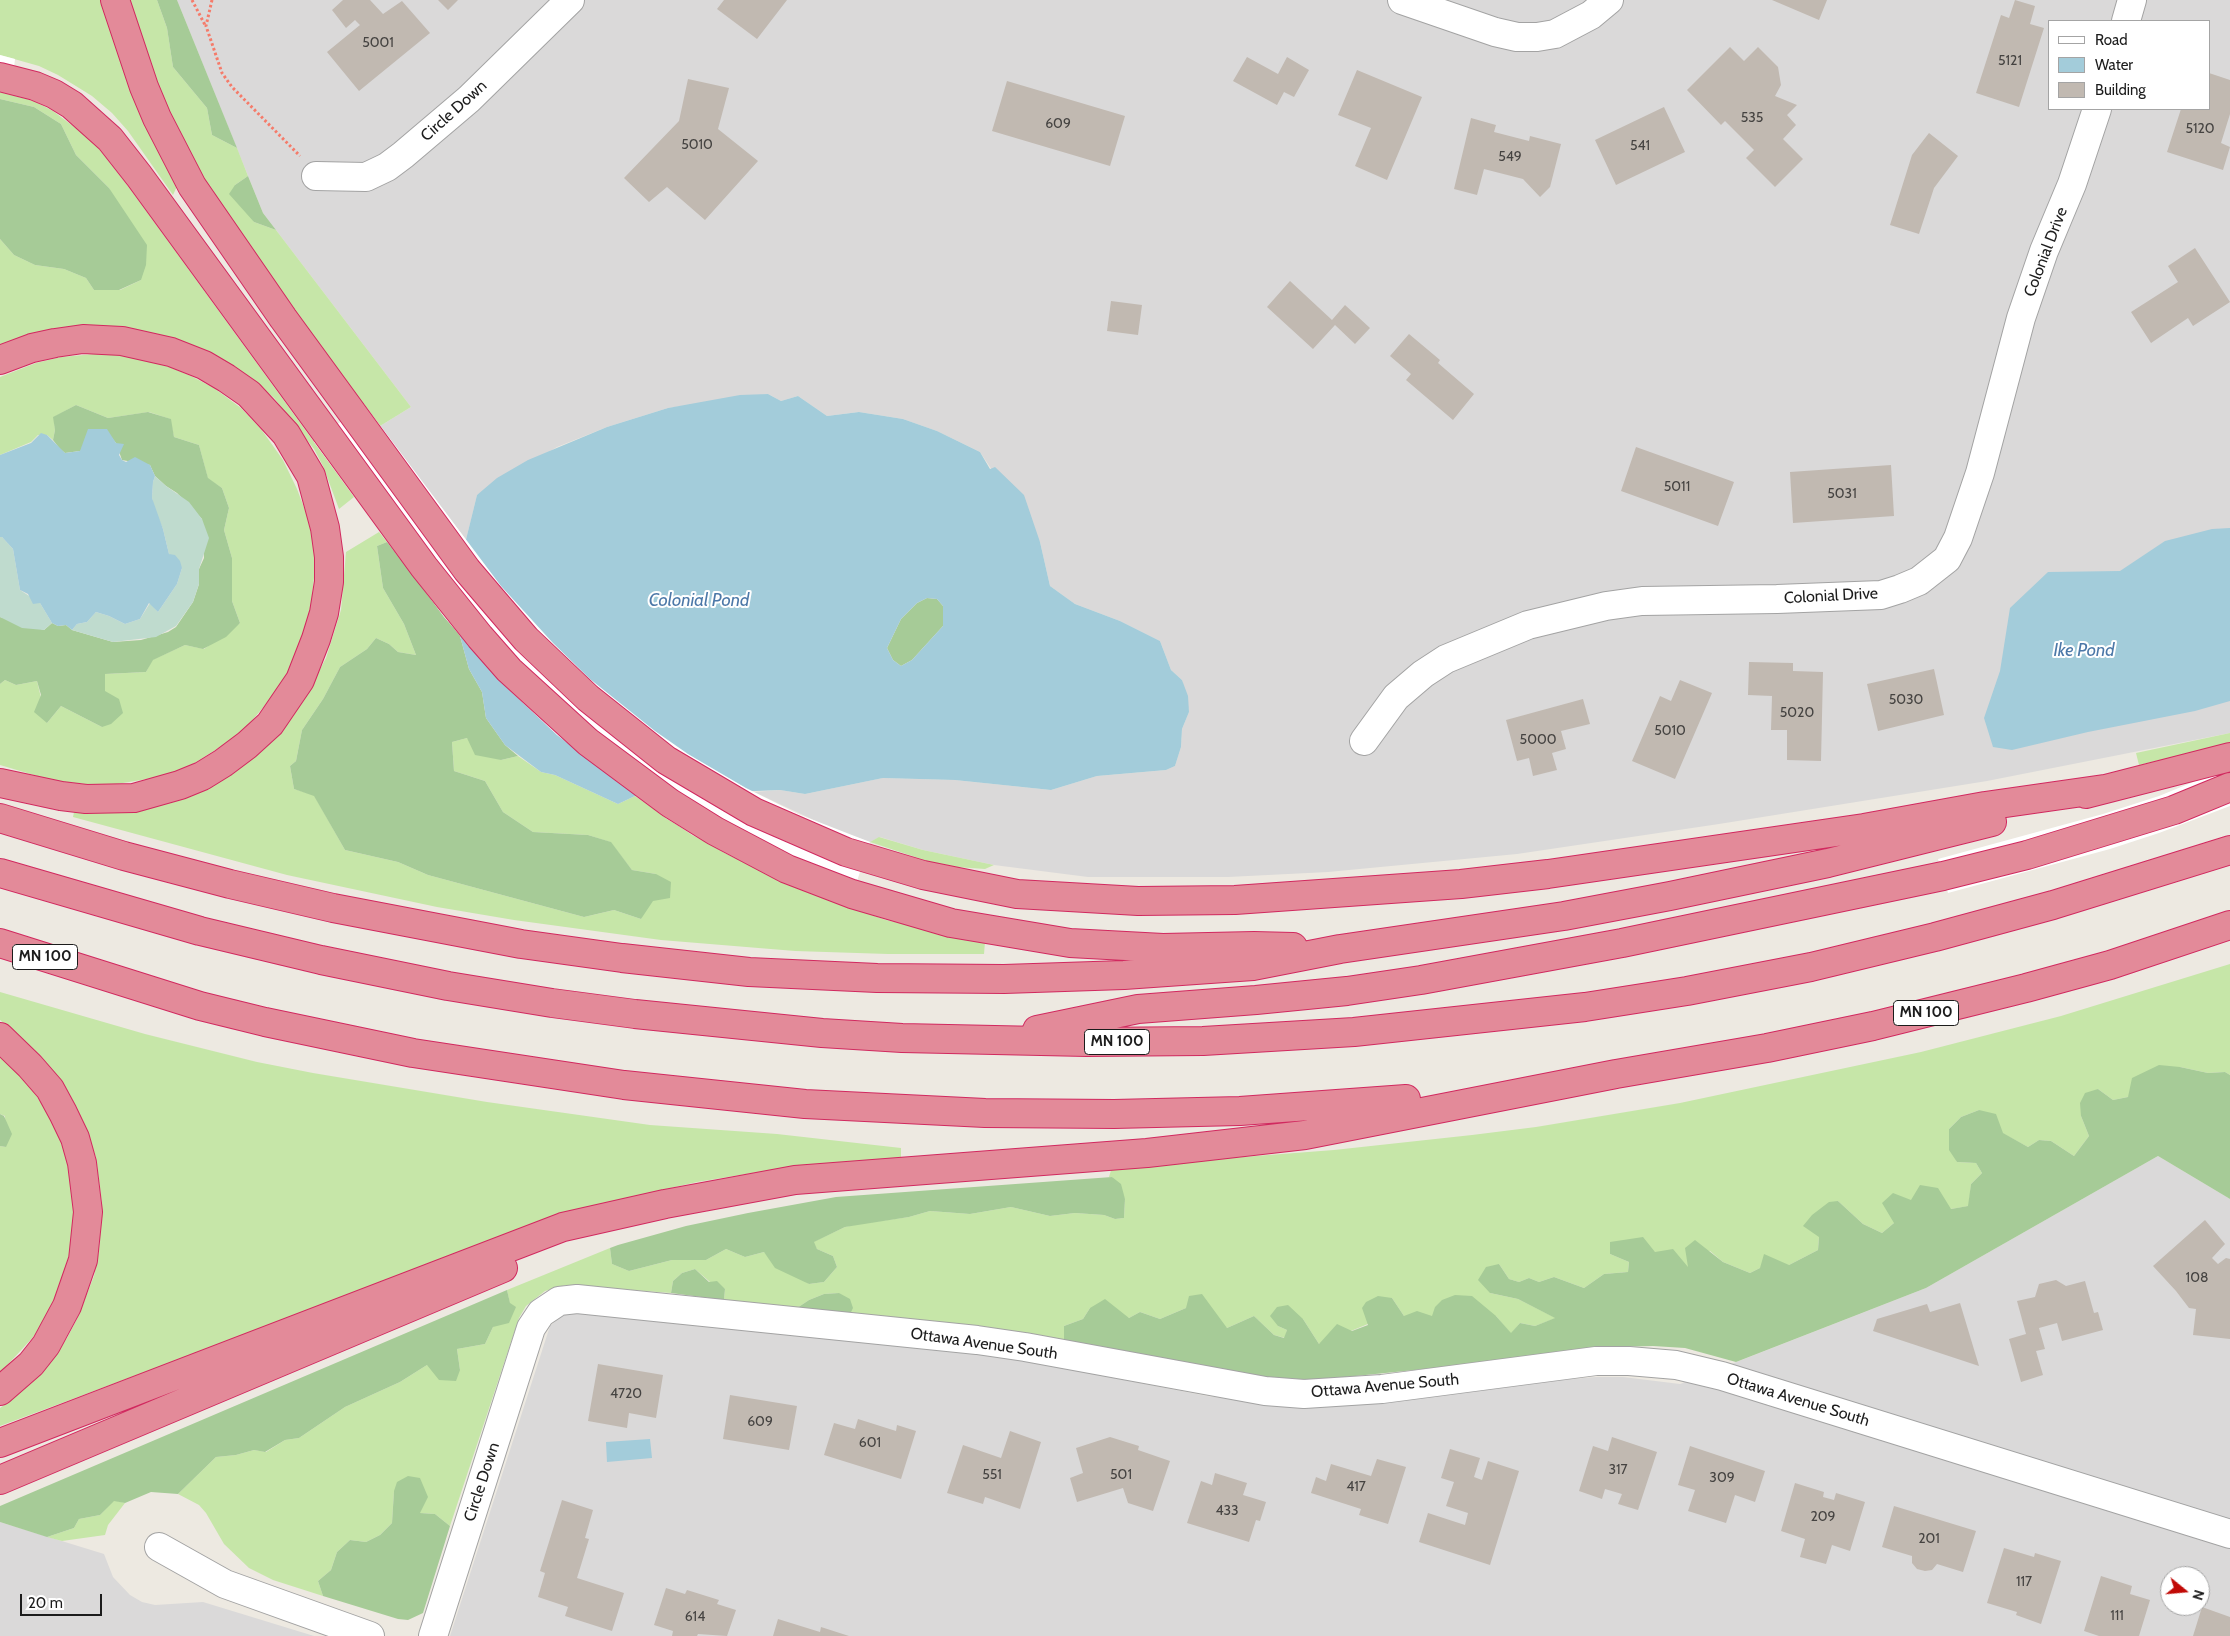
<!DOCTYPE html>
<style>
body{margin:0}
#map{position:relative;width:2230px;height:1636px;overflow:hidden;background:#ede9e1;font-family:Cabin,sans-serif}
canvas{display:block}
.legend{position:absolute;left:2048px;top:20px;width:162px;height:90px;box-sizing:border-box;background:#fff;border:1px solid #a4a4a4;margin:0;padding:6px 9px;list-style:none;font-size:15px;color:#1c1c1c}
.legend li{display:flex;align-items:center;gap:10px;height:25px}
.legend b{width:25px;border:1px solid #a4a4a4}
.north{position:absolute;left:2160px;top:1566px;width:50px;height:50px;box-sizing:border-box;background:#fff;border:1px solid #a4a4a4;border-radius:50%;rotate:107deg;font-size:14px;font-weight:700;line-height:20px;text-align:center;color:#1c1c1c}
.north::after{content:'';display:block;margin:auto;width:18px;height:22px;background:#c10a06;clip-path:polygon(50% 0,100% 100%,50% 72%,0 100%)}
.scale{position:absolute;left:20px;top:1594px;width:82px;height:22px;box-sizing:border-box;border:2px solid #1c1c1c;border-top:0;padding-left:6px;font-size:15px;line-height:18px;white-space:nowrap;color:#1c1c1c;-webkit-text-stroke:4px #fff;paint-order:stroke}
</style>
<div id="map">
<canvas width="2230" height="1636"></canvas>
<ul class="legend">
<li><b style="height:6px;background:#fff"></b>Road</li>
<li><b style="height:14px;background:#a3ccda"></b>Water</li>
<li><b style="height:14px;background:#c1b9b1"></b>Building</li>
</ul>
<div class="north">N</div>
<div class="scale">20 m</div>
</div>
<script>
const g = document.querySelector('canvas').getContext('2d');
g.lineJoin = 'round';
function paint(path, color) {
  g.fillStyle = color;
  g.fill(path, 'evenodd');
}
function shape(rows) {
  const path = new Path2D();
  for (const r of rows) {
    path.moveTo(r[0], r[1]);
    for (let i = 2; i < r.length; i += 2) path.lineTo(r[i], r[i + 1]);
  }
  return path;
}
function stroke(path, color, width, dash) {
  g.strokeStyle = color;
  g.lineWidth = width;
  g.lineCap = dash ? 'butt' : 'round';
  g.setLineDash(dash || []);
  g.stroke(path);
}
function write(font, color, halo, rows, align = 'center') {
  g.font = font + ' Cabin,sans-serif';
  g.lineWidth = 4;
  g.setLineDash([]);
  g.textBaseline = 'middle';
  g.strokeStyle = halo;
  g.fillStyle = color;
  for (const [text, x, y, turn = 0] of rows) {
    g.save();
    g.translate(x, y);
    g.rotate((+turn || 0) * Math.PI / 180);
    g.textAlign = isNaN(turn) ? turn : align;
    if (halo) g.strokeText(text, 0, 0);
    g.fillText(text, 0, 0);
    g.restore();
  }
}
paint(shape([
 [177,0,2230,0,2230,733,1987,781,1719,824,1517,854,1328,872,1228,877,1088,877,994,865,923,850,880,837,870,842,833,829,754,792,780,790,805,794,883,778,955,780,1051,790,1097,776,1166,770,1175,766,1181,747,1182,729,1189,712,1182,680,1171,670,1160,641,1120,621,1075,604,1050,586,1040,542,980,452,937,431,903,419,859,412,827,416,798,396,781,401,768,394,668,408,607,427,557,447,477,495,466,540,380,426,411,407,263,213],
 [2049,21,2209,21,2209,109,2049,109],
 [2158,1156,2230,1199,2230,1636,450,1636,550,1326,564,1314,571,1312,1001,1356,1207,1396,1268,1404,1596,1377,1623,1377,1680,1384,1926,1288],
 [2170,1576,2200,1576,2200,1606,2170,1606],
 [0,1522,104,1554,113,1577,130,1595,142,1602,155,1605,203,1602,314,1636,0,1636]
]), '#dad9d9');
paint(shape([
 [0,0,104,0,179,182,173,195,128,131,112,113,92,96,58,75,39,66,0,55],
 [127,0,157,0,167,28,173,67,207,108,212,135,237,148,248,176,235,185,254,222,276,230,411,407,380,426,322,350,205,185,156,86],
 [0,92,34,101,53,111,93,141,131,190,354,497,339,509,323,466,314,449,274,398,256,383,205,352,183,342,158,334,105,326,67,327,46,330,0,346,0,239,14,255,35,265,64,269,86,278,94,290,120,290,141,280,109,188,76,155,61,124,34,107,0,99],
 [95,354,132,355,165,365,191,376,214,388,241,408,261,429,283,460,297,489,310,523,315,547,315,569,311,605,302,641,292,664,282,685,250,723,233,739,188,767,159,777,105,786,54,781,0,765,0,684,5,680,16,685,37,681,47,723,61,706,102,727,105,674,146,672,152,660,185,645,204,649,240,623,232,601,232,558,224,530,229,508,222,488,208,479,199,445,174,437,170,419,149,412,108,418,76,405,54,417,55,430,53,440,47,435,38,435,31,442,0,455,0,377,36,363,61,357],
 [379,532,387,542,377,546,383,588,404,624,416,655,398,652,389,644,376,638,367,649,340,667,323,699,302,730,296,761,290,766,294,789,314,795,345,850,398,862,428,875,584,917,614,910,641,919,656,874,632,870,610,842,588,835,533,832,503,812,485,781,454,771,452,742,467,738,501,760,518,756,541,772,555,775,618,804,635,796,692,835,797,888,886,920,985,942,984,954,888,954,795,951,661,940,514,920,437,907,287,875,73,817,74,812,118,813,142,810,185,797,227,777,262,751,302,703,326,658,341,610,346,552],
 [2230,733,2230,744,2139,765,2136,753],
 [879,837,923,850,994,865,985,869,942,866,870,842],
 [2230,964,2230,1075,2225,1072,2208,1073,2180,1067,2128,1097,2113,1100,2098,1089,2081,1116,2089,1136,2074,1156,2051,1141,2039,1140,2028,1147,2002,1133,1979,1110,1961,1117,1949,1129,1957,1162,1976,1163,1982,1173,1971,1184,1969,1206,1951,1209,1911,1200,1894,1223,1882,1233,1863,1224,1838,1201,1819,1237,1818,1250,1789,1265,1760,1268,1750,1273,1723,1262,1710,1251,1688,1268,1655,1252,1610,1242,1610,1254,1629,1262,1628,1272,1604,1274,1584,1288,1554,1277,1539,1282,1529,1278,1519,1282,1509,1279,1499,1264,1490,1293,1518,1299,1556,1318,1535,1326,1520,1323,1511,1334,1496,1316,1404,1316,1392,1298,1368,1324,1319,1344,1303,1319,1278,1326,1287,1330,1285,1338,1274,1335,1254,1316,1227,1328,1186,1308,1160,1319,1140,1312,1129,1318,1090,1308,1083,1319,1064,1326,1064,1342,988,1327,850,1314,839,1293,824,1294,809,1300,797,1308,724,1300,725,1289,710,1282,695,1269,682,1273,673,1281,671,1293,566,1285,545,1291,526,1306,519,1318,450,1526,435,1514,420,1513,394,1491,392,1523,380,1535,366,1542,350,1540,337,1552,331,1570,318,1581,323,1596,273,1580,249,1568,224,1544,206,1513,199,1505,178,1494,216,1457,236,1455,254,1450,266,1452,285,1440,299,1438,345,1407,400,1382,427,1365,460,1370,457,1349,485,1344,493,1327,510,1304,507,1290,610,1248,612,1264,629,1271,672,1260,706,1260,726,1249,745,1257,764,1252,809,1284,824,1282,837,1267,833,1256,817,1249,813,1242,845,1227,858,1224,909,1217,930,1211,970,1214,1011,1207,1050,1216,1075,1213,1104,1215,1115,1219,1124,1218,1125,1199,1112,1177,1109,1177,1112,1167,1334,1150,1472,1135,1536,1127,1680,1103,1921,1052,2061,1016],
 [0,992,145,1034,257,1062,313,1073,487,1102,650,1125,777,1134,901,1148,901,1159,790,1167,697,1182,609,1202,564,1216,0,1426,0,1408,14,1398,41,1373,67,1338,77,1319,94,1276,99,1250,102,1204,96,1157,77,1108,66,1088,40,1055,0,1020],
 [0,1054,27,1082,46,1110,57,1131,67,1160,72,1186,73,1211,73,1242,69,1262,51,1310,35,1335,0,1373,0,1146,6,1147,5,1116,0,1114],
 [114,1500,125,1503,108,1525,105,1535,62,1541,47,1537,74,1528,79,1519,100,1515]
]), '#c6e6a8');
paint(shape([
 [157,0,177,0,237,148,212,135,207,108,173,67,167,28],
 [0,99,34,107,61,124,76,155,109,188,147,245,146,265,141,280,119,290,94,290,86,278,64,269,35,265,14,255,0,239],
 [248,176,263,213,276,230,254,222,229,194,235,185],
 [76,405,108,418,148,412,171,419,174,437,199,445,208,478,222,488,229,508,224,530,232,558,232,601,240,623,226,637,203,649,185,645,153,660,146,672,105,674,105,691,119,699,123,713,111,724,102,727,61,706,47,723,34,712,41,695,37,681,16,685,5,680,0,684,0,617,44,630,52,623,58,626,66,625,72,630,113,642,141,640,168,632,176,627,193,602,199,584,199,569,204,558,202,519,177,493,166,486,155,476,150,465,122,460,116,443,110,436,80,451,65,453,60,449,53,440,55,430,53,417],
 [387,542,460,636,469,669,482,692,486,718,505,745,518,756,501,760,475,755,467,738,452,742,454,771,485,781,503,812,533,832,588,835,611,842,632,870,656,874,671,882,670,898,653,901,641,919,614,910,584,917,428,875,398,862,345,850,314,796,294,789,290,766,296,761,302,730,323,699,340,667,367,649,376,638,389,644,398,652,416,655,404,624,383,588,377,546],
 [927,598,937,599,943,606,943,626,912,660,901,666,893,660,887,648,901,619,917,603],
 [2159,1065,2180,1067,2208,1073,2225,1072,2230,1075,2230,1199,2158,1156,1926,1288,1736,1362,1685,1348,1653,1346,1609,1347,1474,1364,1316,1380,1262,1377,1064,1342,1064,1326,1083,1319,1090,1308,1105,1299,1129,1318,1140,1312,1160,1319,1186,1308,1189,1296,1202,1294,1227,1328,1254,1316,1274,1335,1284,1338,1287,1330,1278,1326,1270,1316,1277,1307,1288,1305,1303,1319,1319,1344,1337,1324,1352,1331,1368,1325,1362,1308,1366,1302,1378,1296,1392,1298,1404,1316,1417,1311,1432,1316,1435,1307,1442,1300,1455,1295,1472,1296,1496,1316,1511,1333,1520,1323,1535,1326,1555,1318,1518,1299,1490,1293,1478,1280,1486,1267,1499,1264,1509,1279,1519,1282,1529,1278,1539,1282,1554,1277,1584,1288,1604,1274,1628,1272,1629,1262,1610,1254,1610,1242,1643,1237,1655,1252,1673,1249,1688,1267,1685,1248,1695,1240,1723,1262,1750,1273,1760,1268,1764,1254,1789,1265,1818,1250,1819,1237,1803,1226,1812,1215,1829,1202,1838,1201,1863,1224,1882,1233,1894,1223,1882,1203,1893,1193,1911,1200,1920,1185,1938,1188,1951,1209,1968,1206,1971,1184,1982,1173,1976,1163,1957,1162,1949,1150,1949,1129,1961,1117,1979,1110,1996,1114,2003,1133,2028,1147,2039,1140,2051,1141,2074,1156,2089,1136,2081,1116,2080,1103,2085,1093,2098,1089,2113,1100,2128,1097,2132,1078],
 [0,1114,4,1116,12,1134,6,1147,0,1146],
 [1112,1177,1121,1184,1125,1199,1124,1218,1115,1219,1104,1215,1075,1213,1050,1216,1011,1207,970,1214,930,1211,909,1217,845,1227,814,1242,817,1249,833,1256,837,1267,824,1282,809,1284,775,1268,764,1252,745,1257,726,1249,706,1260,672,1260,629,1271,612,1264,610,1248,618,1245,686,1226,748,1213,836,1197],
 [695,1269,709,1282,717,1281,725,1289,724,1300,671,1293,673,1281,682,1273],
 [507,1290,510,1303,516,1307,509,1323,493,1327,485,1344,457,1349,460,1370,456,1381,439,1380,427,1365,400,1382,345,1407,299,1438,285,1440,265,1452,254,1450,236,1455,216,1457,178,1494,151,1492,125,1503,114,1501,100,1515,79,1519,74,1528,47,1537,0,1522,0,1506],
 [839,1293,850,1299,853,1308,850,1314,797,1308,809,1300,824,1294],
 [408,1476,420,1478,428,1497,420,1513,435,1514,450,1526,423,1613,408,1620,398,1619,323,1596,318,1581,331,1570,337,1552,350,1540,366,1542,380,1535,392,1523,394,1491,397,1482]
]), '#a6cb97');
paint(shape([
 [155,476,166,486,189,502,202,519,209,538,199,569,199,584,193,602,176,626,156,637,113,642,72,630,77,624,87,622,96,612,109,616,125,624,140,619,150,603,158,612,177,584,182,568,169,554,163,529,154,508,152,498,153,482],
 [0,537,2,537,13,549,20,590,40,603,52,623,44,630,22,628,0,617]
]), '#bfdbce');
paint(shape([
 [768,394,781,401,798,396,827,416,859,412,903,419,937,431,980,452,990,469,995,467,1024,495,1040,542,1050,586,1075,604,1120,621,1160,641,1171,670,1182,680,1188,696,1189,712,1182,729,1181,747,1175,766,1166,770,1097,776,1051,790,955,780,883,778,805,794,780,790,635,796,618,804,555,775,541,772,505,745,486,718,482,692,469,669,460,636,457,604,459,568,477,495,497,478,528,460,607,427,668,408,740,395],
 [927,598,937,599,943,606,943,626,912,660,901,666,893,660,887,648,901,619,917,603],
 [88,429,107,429,116,443,124,444,119,455,122,460,126,462,135,457,150,465,155,476,153,482,152,498,163,529,169,554,175,555,180,561,182,568,177,584,158,612,149,603,140,619,125,624,109,616,96,612,87,622,77,624,72,630,66,625,58,626,52,623,40,603,33,604,28,594,20,590,13,549,2,537,0,537,0,455,31,443,41,433,47,435,65,453,80,451],
 [2230,528,2230,701,2195,711,2088,732,2012,750,1993,747,1984,718,2000,671,2010,608,2048,572,2120,571,2165,541,2212,529],
 [650,1439,652,1458,607,1462,606,1442]
]), '#a3ccda');
paint(shape([
 [0,55,15,59,11,94,0,92],
 [364,404,501,586,553,643,590,679,655,731,688,754,746,788,798,814,870,842,848,908,775,878,723,852,667,819,557,735,504,685,444,617,314,442],
 [2230,767,2230,806,2159,833,2110,849,1948,893,1938,859,2103,814,2159,796]
]), '#fff');
paint(shape([
 [343,0,370,0,383,14,402,1,430,33,359,91,327,52,360,25,355,20,346,28,332,10],
 [438,0,458,0,448,10],
 [724,0,787,0,757,39,717,9],
 [1772,0,1827,0,1819,20],
 [2015,0,2035,6,2030,24,2044,28,2019,107,1976,93,2001,15,2009,18],
 [1730,47,1744,61,1758,47,1778,67,1781,85,1775,96,1797,105,1787,115,1796,125,1783,139,1803,159,1775,187,1746,158,1754,150,1725,121,1721,125,1687,90],
 [1247,57,1278,74,1287,57,1309,70,1294,97,1284,92,1277,105,1233,81],
 [1357,70,1422,97,1387,180,1355,166,1371,128,1338,115],
 [2209,73,2230,80,2230,114,2221,143,2230,147,2223,170,2167,152,2181,109,2209,109],
 [688,79,729,88,718,129,758,161,705,220,667,187,649,202,624,178,679,121],
 [1007,81,1125,116,1110,166,992,131],
 [1664,107,1685,152,1616,185,1595,140],
 [1471,118,1496,125,1494,132,1529,141,1530,136,1561,144,1550,187,1540,197,1523,179,1484,169,1477,195,1454,189],
 [1929,133,1958,156,1934,188,1919,234,1890,225,1912,155],
 [2195,248,2230,302,2193,326,2188,318,2151,343,2131,312,2178,282,2168,266],
 [1290,281,1332,320,1345,305,1370,328,1355,344,1335,325,1313,349,1267,307],
 [1111,301,1142,305,1138,335,1107,331],
 [1409,334,1440,360,1438,363,1474,394,1453,420,1406,380,1411,374,1390,356],
 [1636,447,1734,482,1718,526,1621,491],
 [1891,465,1894,516,1793,523,1790,472],
 [1749,662,1793,663,1793,671,1823,672,1821,761,1787,760,1787,730,1771,730,1772,696,1748,695],
 [1934,669,1944,715,1878,731,1867,684],
 [1680,680,1712,693,1675,779,1632,761,1660,696,1671,701],
 [1583,699,1590,724,1561,731,1566,749,1552,753,1557,770,1533,776,1529,758,1517,761,1506,720],
 [2205,1220,2225,1244,2212,1258,2218,1264,2226,1258,2230,1259,2230,1339,2193,1335,2196,1309,2189,1308,2176,1291,2153,1266],
 [2056,1280,2066,1286,2085,1281,2094,1313,2098,1312,2103,1330,2062,1341,2057,1323,2039,1328,2045,1349,2036,1351,2043,1375,2021,1382,2009,1339,2026,1334,2017,1301,2035,1297,2039,1284],
 [1960,1303,1979,1366,1873,1331,1877,1319,1927,1304,1930,1312],
 [598,1364,663,1375,656,1418,629,1413,627,1428,588,1421],
 [730,1395,797,1406,789,1450,723,1439],
 [858,1419,896,1431,897,1425,916,1431,901,1479,824,1455,834,1423,855,1429],
 [1010,1431,1041,1442,1020,1509,985,1497,983,1504,947,1493,963,1445,1001,1458],
 [1110,1437,1139,1446,1138,1450,1170,1461,1153,1511,1128,1503,1123,1488,1077,1502,1070,1478,1083,1473,1076,1448],
 [1612,1437,1657,1452,1638,1510,1618,1504,1622,1494,1605,1489,1602,1499,1579,1491,1593,1446,1608,1451],
 [1690,1446,1765,1471,1755,1502,1735,1495,1726,1523,1688,1511,1695,1490,1678,1485],
 [1450,1449,1480,1458,1474,1477,1482,1480,1488,1461,1519,1471,1490,1565,1419,1542,1428,1513,1465,1525,1468,1513,1446,1506,1454,1482,1441,1478],
 [1377,1459,1406,1467,1388,1524,1359,1515,1361,1509,1311,1493,1316,1477,1326,1481,1331,1464,1371,1476],
 [1215,1473,1247,1483,1243,1495,1266,1502,1260,1521,1256,1520,1249,1542,1187,1523,1201,1481,1212,1485],
 [1795,1483,1824,1492,1823,1497,1834,1500,1836,1493,1865,1502,1850,1551,1832,1545,1826,1564,1800,1557,1805,1539,1781,1531],
 [562,1500,593,1510,585,1538,589,1539,577,1578,624,1593,612,1631,565,1616,568,1607,538,1597,545,1573,540,1571],
 [1894,1506,1976,1531,1963,1572,1937,1564,1932,1570,1925,1571,1917,1569,1912,1563,1912,1556,1882,1547],
 [2004,1548,2034,1557,2035,1553,2061,1561,2041,1624,2016,1615,2017,1612,1987,1603],
 [2101,1576,2132,1586,2130,1594,2150,1600,2139,1636,2099,1636,2084,1631],
 [666,1588,685,1594,687,1590,719,1600,717,1604,736,1610,727,1636,698,1634,697,1636,672,1636,673,1631,654,1625],
 [2202,1607,2230,1617,2230,1636,2193,1636],
 [778,1619,820,1632,821,1627,849,1636,773,1636]
]), '#c1b9b1');
const street = shape([
 [1402,0,1495,32,1517,37,1537,37,1555,34,1591,15,1609,0],
 [2126,21,2132,0],
 [316,176,366,177,387,167,403,155,469,99,570,0],
 [1364,741,1396,697,1423,674,1446,659,1528,625,1606,606,1642,601,1777,599,1881,595,1900,589,1919,581,1947,559,1958,538,1980,473,2021,318,2044,251,2072,184,2097,109],
 [159,1547,225,1584,370,1636],
 [433,1636,531,1328,541,1313,559,1301,577,1299,977,1340,1025,1347,1265,1391,1304,1394,1382,1389,1596,1361,1629,1361,1676,1365,1722,1376,2230,1534]
]);
const highway = shape([
 [115,0,144,87,157,118,192,186,283,318,467,570,490,597,526,639,588,698,666,760,754,812,846,852,923,875,1017,894,1138,901,1235,900,1461,884,1548,874,1864,828,1985,806,2104,789],
 [0,77,35,86,54,94,72,105,110,139,139,176,424,567,480,637,509,670,588,742,670,803,715,831,787,869,852,894,951,923,1070,943,1163,948,1254,946,1293,947],
 [0,360,32,348,55,343,83,339,122,341,171,352,204,365,226,378,249,394,286,434,311,476,325,528,329,557,329,582,324,613,316,639,300,680,270,724,247,745,223,763,202,776,180,785,134,798,86,799,61,796,0,783],
 [2086,794,2230,757],
 [0,818,124,856,230,884,333,908,521,944,622,958,749,972,877,978,1004,979,1124,975,1253,966,1340,949,1564,916,1670,896,1828,863,1992,822],
 [0,873,200,931,321,960,448,986,552,1003,635,1014,822,1033,902,1038,1087,1042,1203,1041,1354,1032,1585,1007,1687,991,1811,967,1935,937,2053,905,2230,850],
 [0,943,200,1006,265,1022,413,1053,624,1085,805,1104,985,1113,1114,1114,1240,1111,1406,1099],
 [1037,1030,1138,1009,1256,1000,1347,991,1421,980,1622,943,1943,876,2027,855,2174,810,2230,787],
 [0,1037,30,1066,50,1089,63,1113,75,1138,82,1163,88,1212,83,1260,67,1306,46,1345,31,1364,0,1391],
 [0,1443,563,1227,665,1204,795,1180,1147,1153,1305,1135,1616,1074,1767,1048,1873,1026,2026,988,2110,965,2230,925],
 [0,1480,503,1268]
]);
stroke(street, '#a3a3a3', 30);
stroke(highway, '#d1295f', 30);
stroke(shape([
 [192,0,205,25],
 [212,0,206,26,222,73,232,87,300,156]
]), '#f57b6a', 3, [2.5, 2.5]);
stroke(street, '#fff', 28);
stroke(highway, '#e38a99', 28);
write('14px', '#454341', null, [
 ["5001",378,43],
 ["5121",2010,61],
 ["535",1752,118],
 ["609",1058,124],
 ["5120",2200,129],
 ["5010",697,145],
 ["541",1640,146],
 ["549",1510,157],
 ["5011",1677,487],
 ["5031",1842,494],
 ["5030",1906,700],
 ["5020",1797,713],
 ["5010",1670,731],
 ["5000",1538,740],
 ["108",2197,1278],
 ["4720",626,1394],
 ["609",760,1422],
 ["601",870,1443],
 ["317",1618,1470],
 ["551",992,1475],
 ["501",1121,1475],
 ["309",1722,1478],
 ["417",1356,1487],
 ["433",1227,1511],
 ["209",1823,1517],
 ["201",1929,1539],
 ["117",2024,1582],
 ["111",2117,1616],
 ["614",695,1617]
]);
for (const [x, y, w] of [
 [45,957,65],
 [1926,1013,65],
 [1117,1042,65]
]) {
  const box = new Path2D();
  box.roundRect(x - w / 2, y - 12.5, w, 25, 4);
  g.fillStyle = '#fff';
  g.fill(box);
  stroke(box, '#1c1c1c', 1);
}
write('bold 15px', '#1c1c1c', null, [
 ["MN 100",45,957],
 ["MN 100",1926,1013],
 ["MN 100",1117,1042]
]);
write('16px', '#1c1c1c', '#fff', [
 ["Circle Down",454,111,-42],
 ["Colonial Drive",2046,252,-69],
 ["Colonial Drive",1831,596,-3],
 ["Ottawa Avenue South",984,1344,8],
 ["Ottawa Avenue South",1385,1386,-5],
 ["Ottawa Avenue South",1798,1400,17],
 ["Circle Down",482,1482,-72]
]);
write('italic 18px', '#4c78a8', '#fff', [
 ["Colonial Pond",699,601],
 ["Ike Pond",2084,651]
]);
</script>
